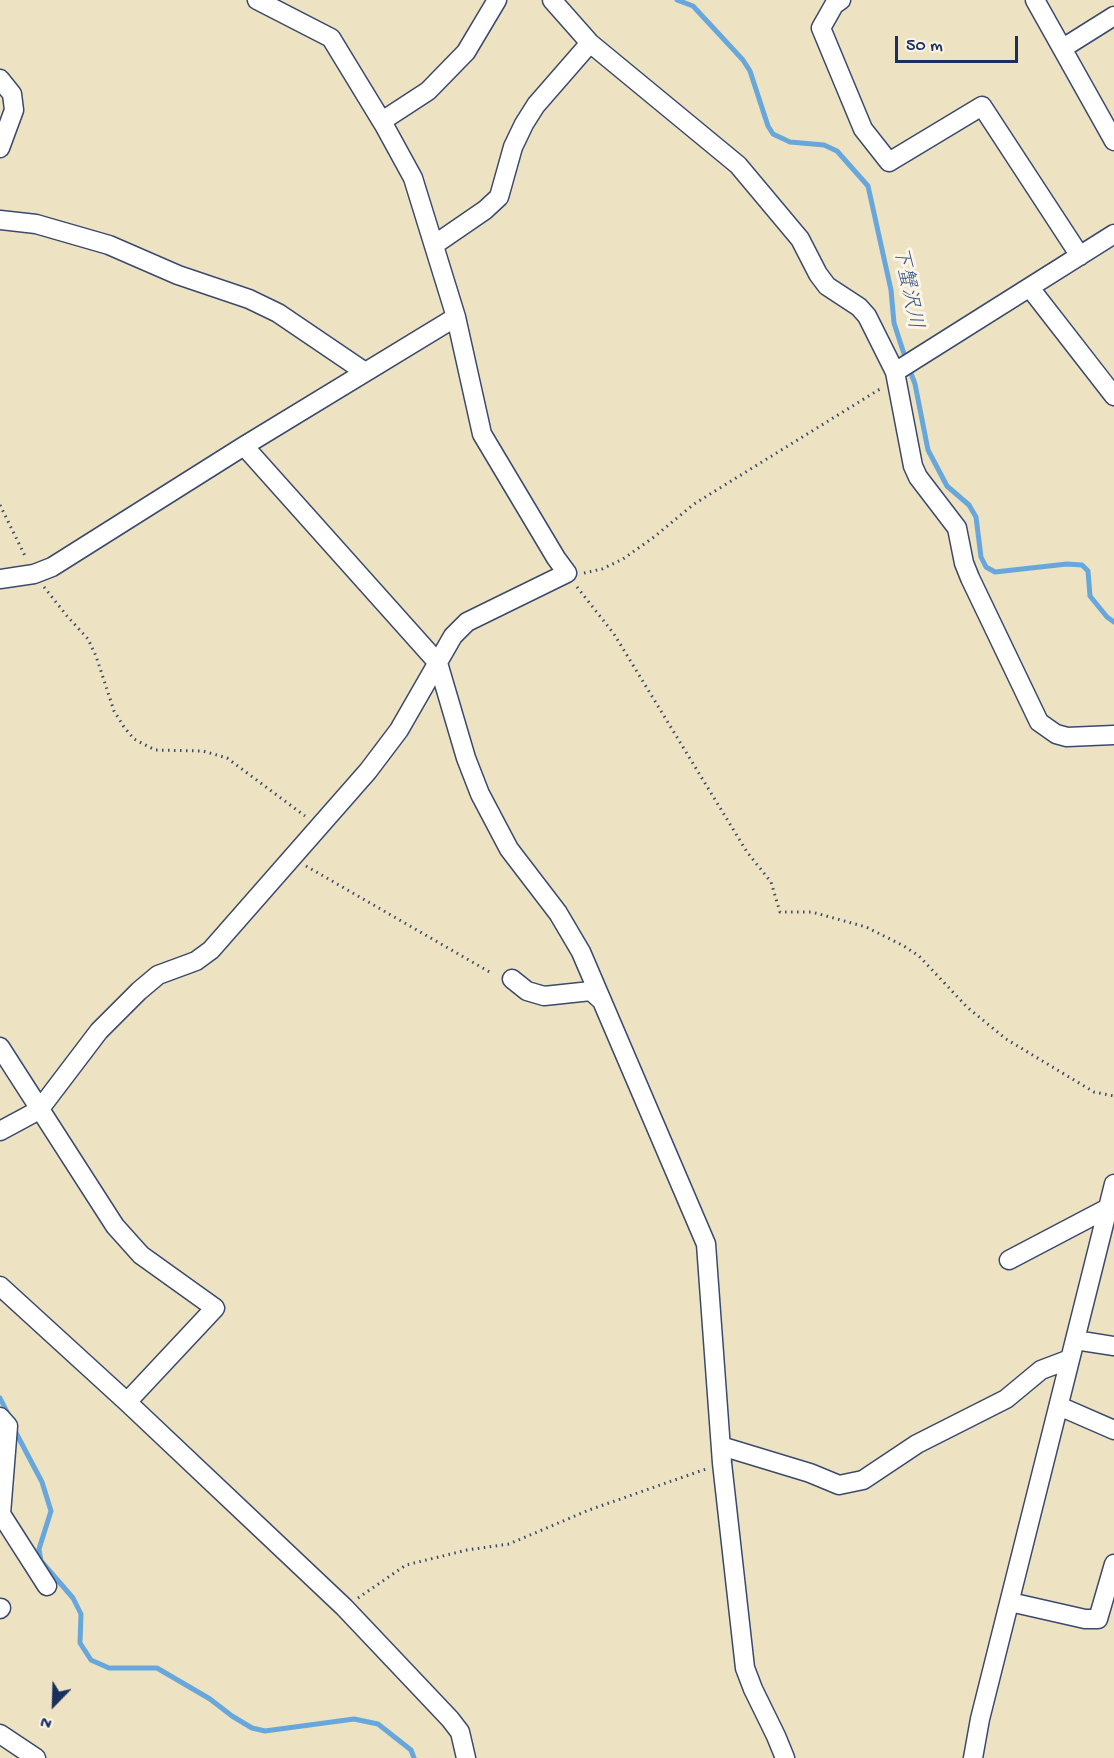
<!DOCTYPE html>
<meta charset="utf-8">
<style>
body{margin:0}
#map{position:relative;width:1114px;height:1758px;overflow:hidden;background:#ede3c3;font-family:"Gochi Hand",sans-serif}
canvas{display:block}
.north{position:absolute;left:24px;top:1674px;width:60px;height:60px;-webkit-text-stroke:4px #fcf5e5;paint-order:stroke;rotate:203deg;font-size:16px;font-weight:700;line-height:24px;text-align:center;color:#1b2f5e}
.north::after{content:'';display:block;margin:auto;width:21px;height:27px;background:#1b2f5e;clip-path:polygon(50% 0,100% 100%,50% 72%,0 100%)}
.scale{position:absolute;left:895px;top:36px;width:123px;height:27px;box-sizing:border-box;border:3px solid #1b2f5e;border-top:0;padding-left:8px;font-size:18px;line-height:21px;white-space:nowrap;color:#1b2f5e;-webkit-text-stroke:4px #fcf5e5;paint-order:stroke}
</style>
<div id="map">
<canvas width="1114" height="1758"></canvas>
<div class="north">N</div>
<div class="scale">50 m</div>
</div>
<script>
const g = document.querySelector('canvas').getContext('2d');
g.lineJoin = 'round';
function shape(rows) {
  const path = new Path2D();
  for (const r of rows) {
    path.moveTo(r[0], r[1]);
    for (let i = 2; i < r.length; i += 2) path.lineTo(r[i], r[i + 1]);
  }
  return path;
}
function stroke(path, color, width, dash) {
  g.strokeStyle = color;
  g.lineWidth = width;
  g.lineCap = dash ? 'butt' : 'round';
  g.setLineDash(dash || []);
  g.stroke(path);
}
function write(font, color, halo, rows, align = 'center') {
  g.font = font + ' "Gochi Hand","Klee One",sans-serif';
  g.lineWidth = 6;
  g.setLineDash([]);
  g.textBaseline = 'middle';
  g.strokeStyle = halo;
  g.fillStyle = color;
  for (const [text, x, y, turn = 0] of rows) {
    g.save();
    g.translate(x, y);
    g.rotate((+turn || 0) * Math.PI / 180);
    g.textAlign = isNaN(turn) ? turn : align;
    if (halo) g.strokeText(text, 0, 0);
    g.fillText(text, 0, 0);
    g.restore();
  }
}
stroke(shape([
 [677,0,693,6,743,60,750,71,768,126,773,134,790,142,824,145,837,151,868,186,891,290,894,323,906,360],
 [909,368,915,384,928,450,947,486,969,505,976,517,981,557,986,567,995,572,1067,564,1082,565,1088,571,1090,596,1107,617,1114,622],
 [0,1398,10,1418],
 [14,1429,42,1482,51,1511,39,1549,41,1561,73,1598,81,1614,80,1643,91,1660,109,1668,157,1668,210,1699,232,1716,252,1728,265,1731,354,1719,378,1724,411,1750,414,1758]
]), '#68a7db', 5);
const street = shape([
 [552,0,590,43,738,165,800,239,818,274,827,286,859,307,867,316,895,372],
 [841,0,834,5,821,28,863,129,889,162,982,106,1080,256],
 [1035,0,1114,141],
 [1063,48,1114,16],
 [0,79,12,94,14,110,0,148],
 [382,121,428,91,466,52,497,0],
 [0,220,36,224,109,245,178,275,249,299,278,313,365,372],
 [1114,234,895,372,913,466,918,477,957,528,964,563,970,578,1039,722,1056,734,1067,737,1114,735],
 [434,245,485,210,499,197,513,147,524,124,536,105,590,43],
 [1030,288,1114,396],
 [244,446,438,663,466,758,480,794,509,849,558,913,581,952,706,1244,722,1463,745,1668,753,1689,776,1736,785,1758],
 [0,579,34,574,52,567,244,446,456,317],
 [512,979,527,991,544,996,591,991,601,1000],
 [0,1047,115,1226,141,1255,215,1308,127,1402],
 [0,1131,39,1110,99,1031,139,991,158,975,196,961,211,950,368,771,399,730,453,636,467,622,567,573,556,558,482,434,456,317,413,178,384,125,331,38,257,0],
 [1009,1260,1108,1208],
 [0,1286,127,1402,344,1607,450,1719,460,1732,466,1758],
 [1075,1340,1114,1346],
 [1059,1406,1114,1430],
 [0,1417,8,1426,1,1514,47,1586],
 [721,1446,810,1473,839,1485,863,1480,917,1444,1006,1399,1041,1370,1070,1359],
 [1010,1602,1085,1619,1098,1619,1114,1564],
 [0,1609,1,1608],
 [0,1734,36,1758],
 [973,1758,980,1719,1114,1184]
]);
stroke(street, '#3a4a6d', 21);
stroke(shape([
 [0,505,26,558],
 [584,573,602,569,623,559,654,537,694,504,880,389],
 [44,587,67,616,88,639,96,656,114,711,124,727,134,739,155,750,203,751,227,758,305,816],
 [577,587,614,634,747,852,771,882,780,912,812,912,866,927,904,946,919,956,967,1007,1006,1039,1094,1092,1114,1096],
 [306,866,493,974],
 [358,1598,406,1565,467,1550,509,1544,589,1510,706,1469]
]), '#3a4a6d', 3, [1.5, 4.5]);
stroke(street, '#fff', 18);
write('italic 21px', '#36598a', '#fcf5e5', [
 ["下蟹沢川",906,288,79]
]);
</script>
